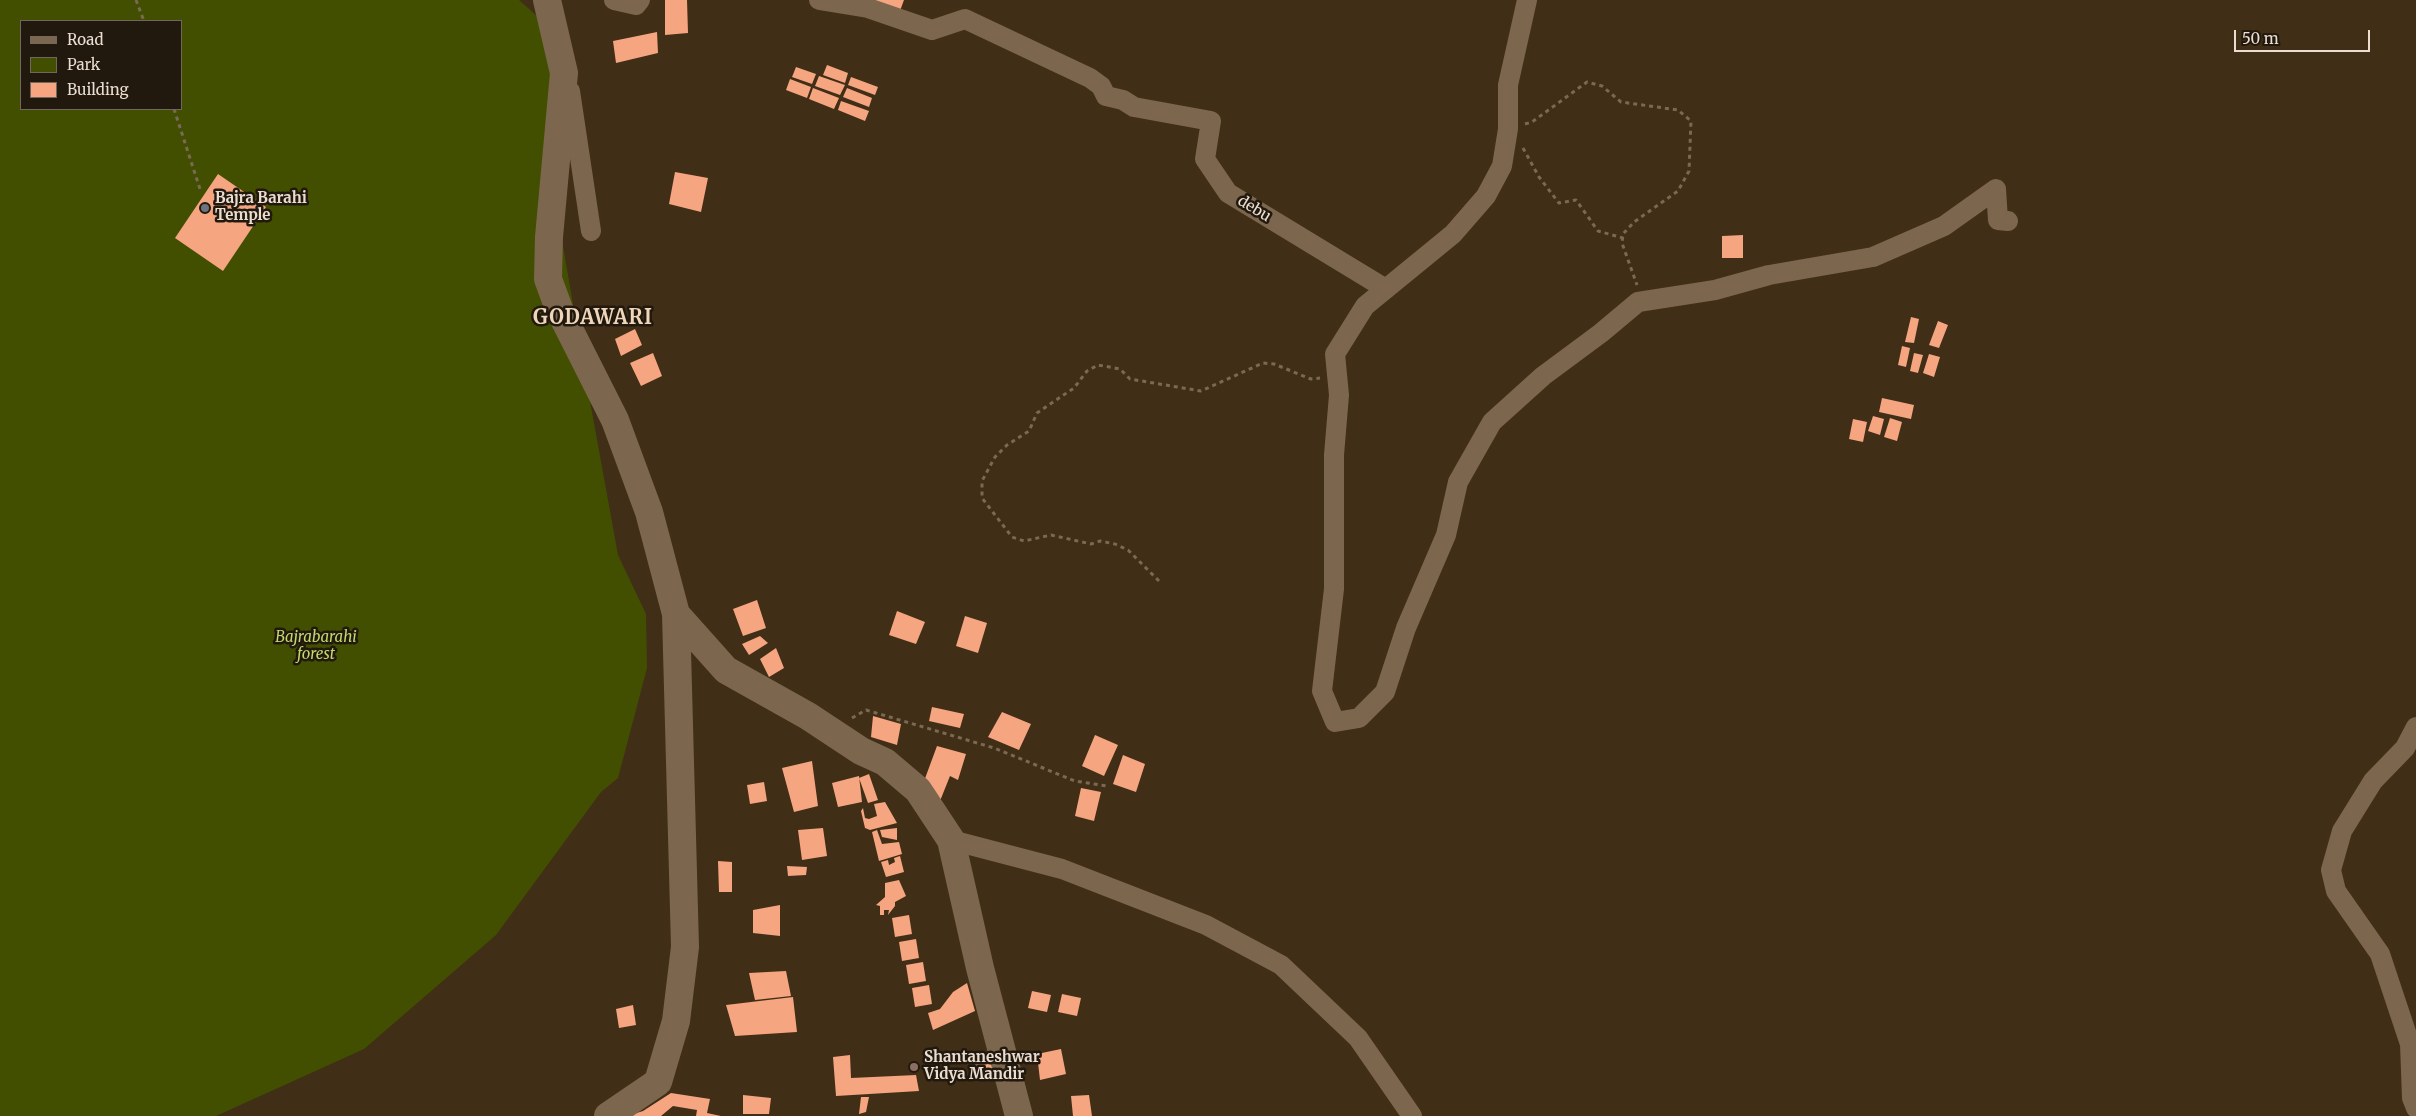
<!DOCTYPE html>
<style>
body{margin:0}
#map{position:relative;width:2416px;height:1116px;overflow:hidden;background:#412e16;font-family:Merriweather,serif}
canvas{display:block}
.legend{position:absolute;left:20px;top:20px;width:162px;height:90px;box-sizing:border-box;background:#21180e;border:1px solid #72675c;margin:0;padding:6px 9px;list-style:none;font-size:15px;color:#ebded0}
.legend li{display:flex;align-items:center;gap:10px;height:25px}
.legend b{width:25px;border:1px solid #72675c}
.scale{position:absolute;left:2234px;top:30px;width:136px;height:22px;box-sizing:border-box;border:2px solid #ebded0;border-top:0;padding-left:6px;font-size:15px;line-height:18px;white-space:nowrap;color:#ebded0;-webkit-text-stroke:4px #21180e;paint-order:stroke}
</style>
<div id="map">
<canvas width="2416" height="1116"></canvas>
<ul class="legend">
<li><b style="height:6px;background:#7c664d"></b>Road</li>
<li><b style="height:14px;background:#434f00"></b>Park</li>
<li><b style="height:14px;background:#f6a581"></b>Building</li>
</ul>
<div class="scale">50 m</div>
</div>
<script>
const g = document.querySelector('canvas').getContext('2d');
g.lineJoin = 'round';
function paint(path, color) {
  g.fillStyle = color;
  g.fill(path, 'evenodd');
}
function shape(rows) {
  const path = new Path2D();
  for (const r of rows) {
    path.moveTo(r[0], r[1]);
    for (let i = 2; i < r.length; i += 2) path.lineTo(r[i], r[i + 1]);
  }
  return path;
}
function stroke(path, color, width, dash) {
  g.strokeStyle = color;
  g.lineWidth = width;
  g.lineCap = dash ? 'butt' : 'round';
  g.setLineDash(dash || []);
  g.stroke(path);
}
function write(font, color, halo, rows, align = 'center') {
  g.font = font + ' Merriweather,serif';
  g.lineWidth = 5;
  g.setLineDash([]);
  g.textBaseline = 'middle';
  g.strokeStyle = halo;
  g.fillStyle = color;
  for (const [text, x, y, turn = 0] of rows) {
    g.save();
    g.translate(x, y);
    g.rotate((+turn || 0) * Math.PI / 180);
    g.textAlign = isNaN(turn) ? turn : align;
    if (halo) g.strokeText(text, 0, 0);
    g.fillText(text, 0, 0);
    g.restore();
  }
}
paint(shape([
 [0,0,519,0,537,16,552,76,558,217,584,368,618,555,646,614,647,668,618,778,601,792,496,935,364,1049,216,1116,0,1116],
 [21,21,181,21,181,109,21,109]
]), '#434f00');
paint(shape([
 [665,0,687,0,688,33,665,35],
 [871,0,904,0,897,19],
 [657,32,658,53,616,63,613,41],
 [827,65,848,73,845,83,823,75],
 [796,67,816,74,812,84,792,77],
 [819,76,845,85,840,95,815,86],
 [851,77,878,87,875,95,848,85],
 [790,79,811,87,807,98,786,90],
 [813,88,839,98,834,109,809,99],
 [847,88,872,98,869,107,843,97],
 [841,101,869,111,865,121,838,110],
 [675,172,708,178,701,212,669,204],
 [218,174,266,207,223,271,175,238],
 [1743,235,1743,258,1722,258,1722,236],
 [1911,317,1919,319,1914,343,1905,342],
 [1938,321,1948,325,1939,348,1929,345],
 [635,329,642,345,621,356,615,339],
 [1902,346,1910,348,1906,367,1898,365],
 [653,353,662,376,641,386,630,363],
 [1914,353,1923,355,1918,373,1910,371],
 [1929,354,1940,357,1934,377,1923,373],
 [1882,398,1914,405,1911,419,1879,412],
 [1873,416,1884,419,1880,435,1868,431],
 [1890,418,1902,422,1897,441,1884,437],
 [1853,419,1867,422,1863,442,1849,439],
 [757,600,766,628,743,636,733,609],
 [897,611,925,622,916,644,889,635],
 [965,616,987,623,978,653,956,646],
 [760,636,768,643,749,655,742,644],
 [776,648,784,668,769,677,760,659],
 [932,707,964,714,960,728,929,721],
 [1002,712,1031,724,1019,750,988,737],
 [873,716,901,724,897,745,871,737],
 [1095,735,1118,745,1104,776,1082,766],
 [937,746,966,754,958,780,950,776,940,801,920,792],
 [1123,755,1145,764,1136,792,1113,784],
 [812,761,818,806,794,812,782,768],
 [869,774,878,800,868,803,859,778],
 [859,776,862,802,838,807,832,783],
 [764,782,767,801,750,804,747,785],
 [1081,788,1101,792,1094,821,1075,816],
 [885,802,897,823,870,830,865,828,861,811,863,808,865,818,869,819,877,816,874,804],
 [823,828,827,856,802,860,798,830],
 [897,828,897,840,882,837,880,830],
 [877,830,882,844,899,842,902,854,879,861,872,832],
 [900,856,904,872,886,877,881,862,888,860,889,865,895,862,894,858],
 [718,861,732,862,732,892,719,892],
 [787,866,807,867,806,875,788,876],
 [899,880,906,896,895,902,895,906,888,915,889,910,884,910,884,915,880,915,880,906,876,905,885,897,885,883],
 [780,905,780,936,753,933,753,910],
 [909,915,912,934,895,937,892,918],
 [916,939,919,958,902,961,899,942],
 [923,962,926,981,909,984,906,965],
 [786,971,791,996,755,1000,749,973],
 [967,983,975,1011,933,1030,928,1013,940,1009,953,992],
 [929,985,932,1004,915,1007,912,988],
 [1032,991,1051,995,1047,1012,1028,1008],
 [1062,994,1081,998,1077,1016,1058,1012],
 [793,997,797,1032,735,1036,726,1005],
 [633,1005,636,1025,619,1028,616,1009],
 [1061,1049,1066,1074,1040,1080,1037,1054],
 [991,1051,996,1078,979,1081,973,1056],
 [850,1055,851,1078,916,1075,919,1091,836,1096,833,1057],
 [671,1093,710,1099,707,1113,721,1116,696,1116,697,1110,673,1106,661,1116,627,1116,643,1111],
 [743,1095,771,1098,769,1114,743,1114],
 [1089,1095,1092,1116,1073,1116,1071,1096],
 [861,1097,869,1097,866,1112,859,1114]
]), '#f6a581');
stroke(shape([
 [136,0,144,21],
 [174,109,200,189],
 [1525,124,1532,122,1587,82,1602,86,1621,102,1678,110,1691,121,1689,171,1678,191,1634,222,1623,234,1622,243,1637,285],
 [1523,148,1539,177,1559,203,1576,200,1598,231,1623,238],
 [1159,581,1128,550,1115,544,1100,541,1091,544,1051,535,1024,541,1012,537,982,498,982,481,995,457,1007,445,1029,431,1037,413,1074,388,1087,371,1098,365,1120,369,1130,379,1201,391,1263,363,1274,364,1311,379,1320,378],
 [852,718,866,710,994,748,1075,781,1107,786]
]), '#7a6954', 3, [4, 4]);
stroke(shape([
 [614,0,636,5,640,0],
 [819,0,868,8,932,30,965,19,1090,78,1101,86,1106,96,1123,100,1134,107,1211,121,1205,159,1228,193,1386,289],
 [1527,0,1508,85,1508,129,1502,166,1486,196,1453,234,1365,306,1335,354,1339,395,1334,455,1334,589,1322,691,1335,722,1359,718,1385,692,1406,628,1446,535,1458,482,1492,422,1543,376,1601,333,1638,302,1715,290,1769,275,1873,257,1944,226,1996,189,1998,220,2008,221],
 [570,91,591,231],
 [2416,727,2405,748,2373,781,2342,831,2331,870,2336,891,2380,954,2410,1044,2412,1098,2416,1108],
 [951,840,1062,869,1206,925,1281,965,1358,1038,1412,1116]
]), '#7c664d', 20);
stroke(shape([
 [547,0,564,73,549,237,548,279,559,309,615,420,649,512,676,614,726,670,808,716,861,751,885,762,918,790,951,840,980,968,1019,1116],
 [608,1116,658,1082,676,1021,685,947,676,614]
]), '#7c664d', 28);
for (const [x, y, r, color] of [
 [205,208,5,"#6b7280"],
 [914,1067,5,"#8d6e63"]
]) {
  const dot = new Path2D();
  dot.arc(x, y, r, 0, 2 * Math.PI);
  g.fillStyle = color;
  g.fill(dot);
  stroke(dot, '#21180e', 2);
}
write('bold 15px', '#ebded0', '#21180e', [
 ["Bajra Barahi",215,199],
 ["Temple",215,216],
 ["Shantaneshwar",924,1058],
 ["Vidya Mandir",924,1075]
], 'left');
write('15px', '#ebded0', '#21180e', [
 ["debu",1254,209,31]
]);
write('italic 15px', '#c2d96b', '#21180e', [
 ["Bajrabarahi",316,638],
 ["forest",316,655]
]);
g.letterSpacing = '1px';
write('bold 20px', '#efd6ba', '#21180e', [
 ["GODAWARI",593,318]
]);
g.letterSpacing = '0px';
</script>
